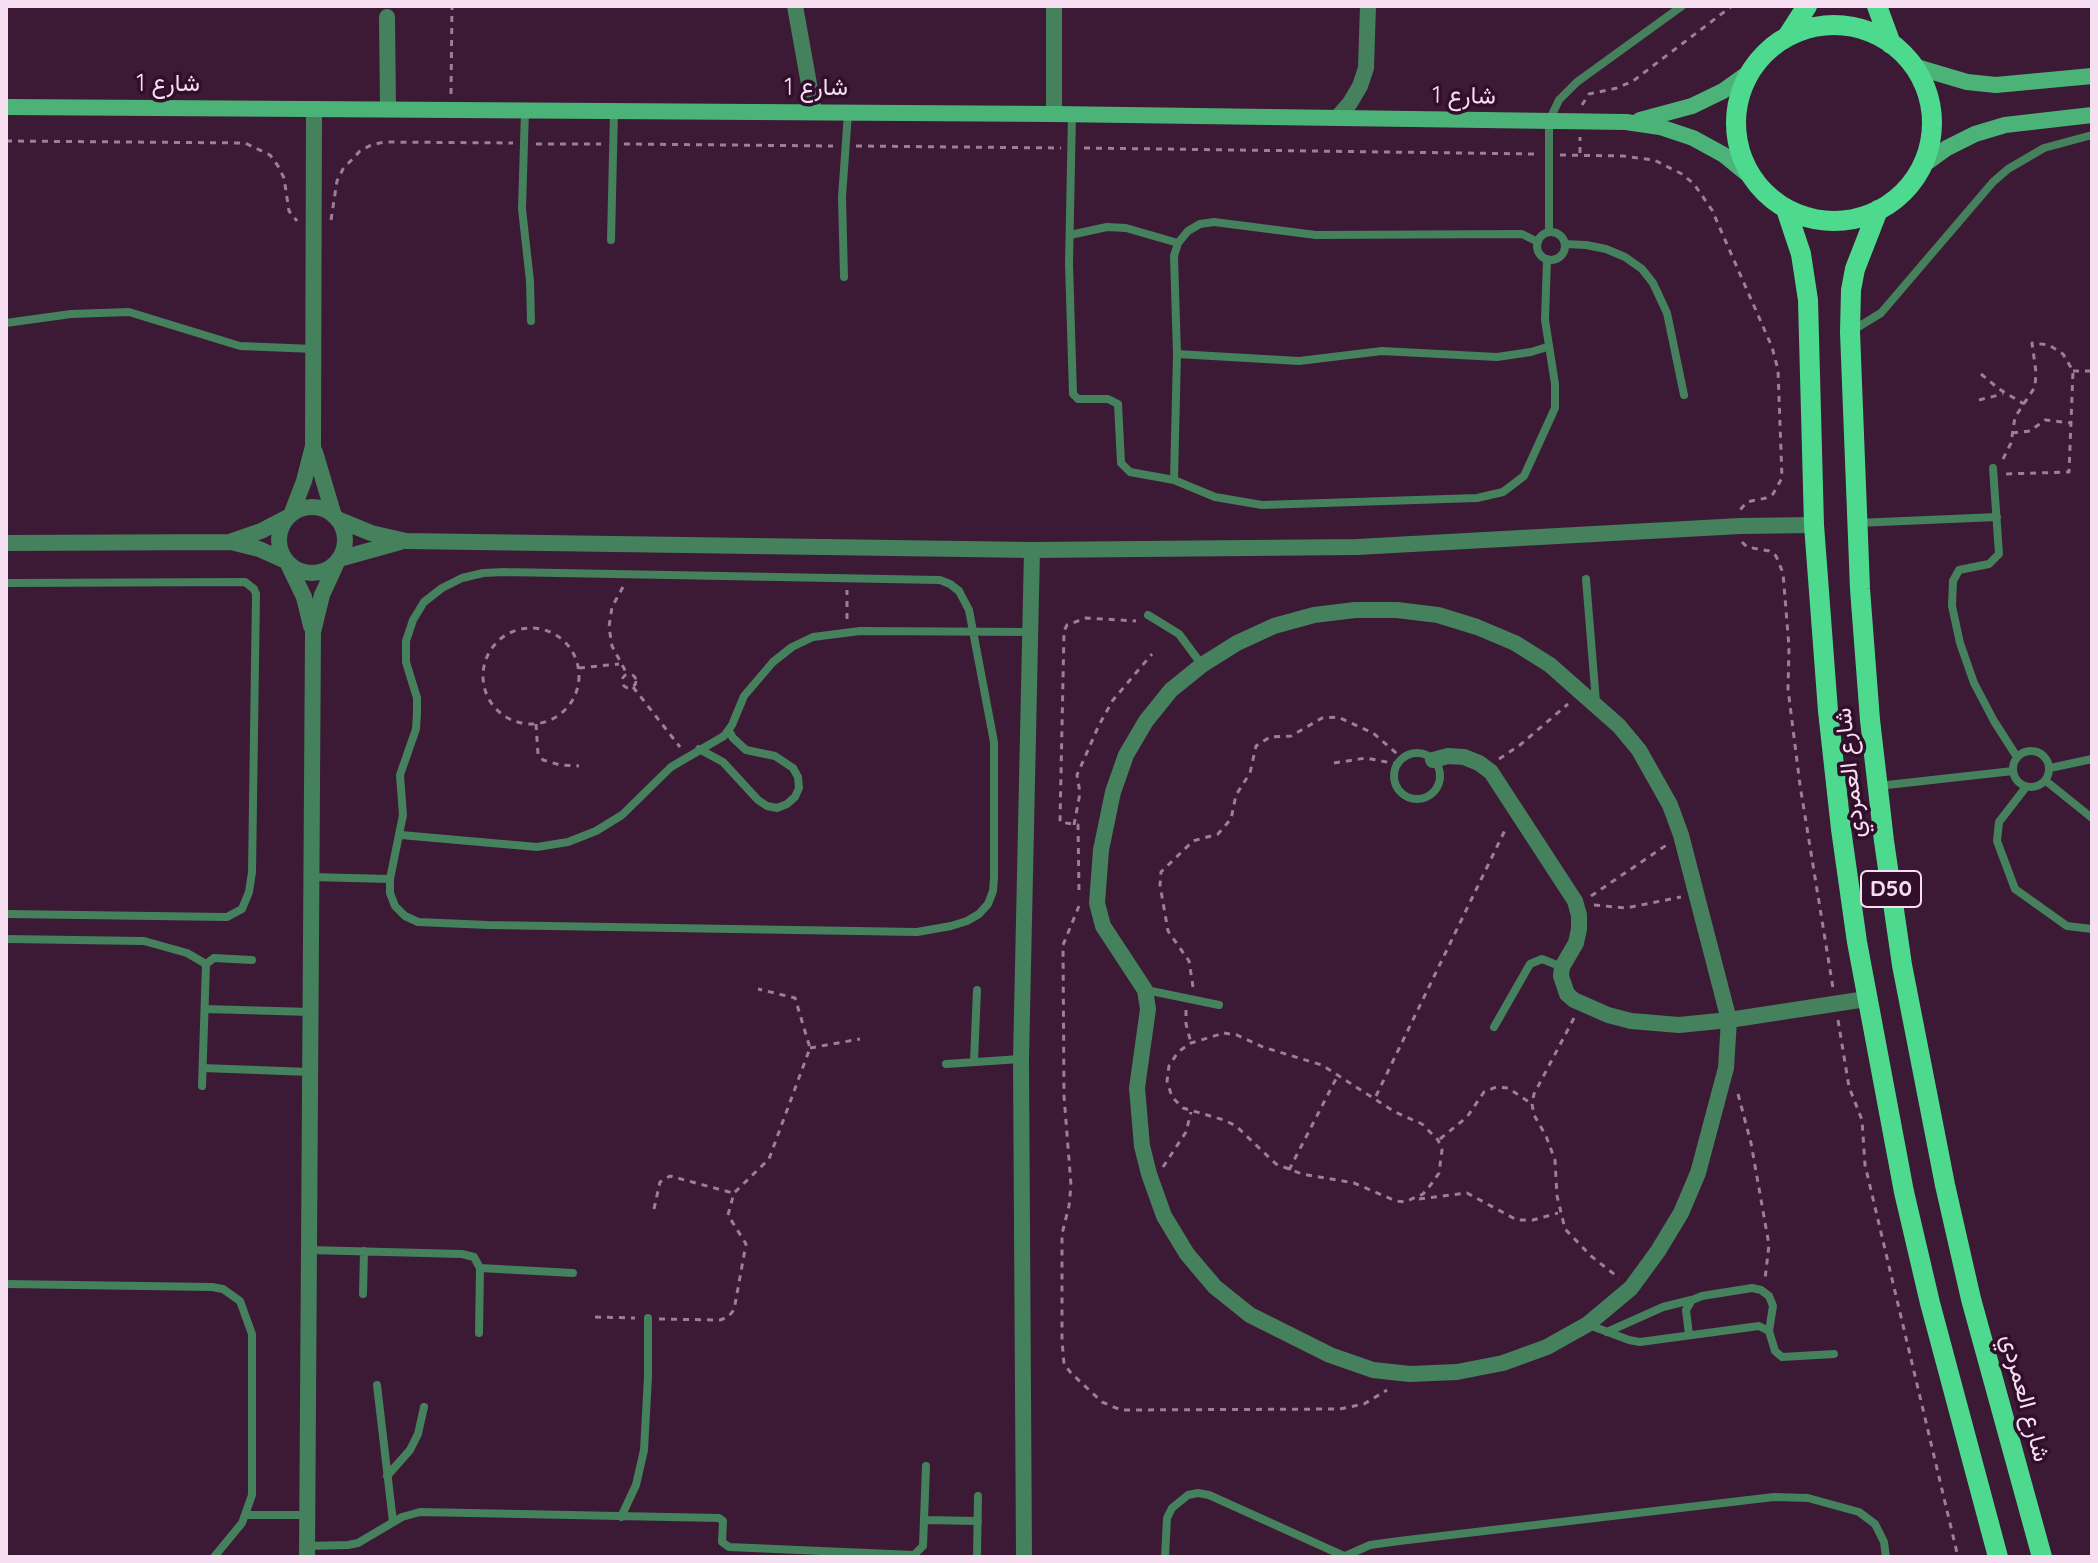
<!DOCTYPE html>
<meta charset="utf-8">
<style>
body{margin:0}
#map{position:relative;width:2098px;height:1563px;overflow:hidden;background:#3c1935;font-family:Quicksand,sans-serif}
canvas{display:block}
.frame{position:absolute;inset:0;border:8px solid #f6dff0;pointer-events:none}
</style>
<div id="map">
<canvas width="2098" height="1563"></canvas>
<div class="frame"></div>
</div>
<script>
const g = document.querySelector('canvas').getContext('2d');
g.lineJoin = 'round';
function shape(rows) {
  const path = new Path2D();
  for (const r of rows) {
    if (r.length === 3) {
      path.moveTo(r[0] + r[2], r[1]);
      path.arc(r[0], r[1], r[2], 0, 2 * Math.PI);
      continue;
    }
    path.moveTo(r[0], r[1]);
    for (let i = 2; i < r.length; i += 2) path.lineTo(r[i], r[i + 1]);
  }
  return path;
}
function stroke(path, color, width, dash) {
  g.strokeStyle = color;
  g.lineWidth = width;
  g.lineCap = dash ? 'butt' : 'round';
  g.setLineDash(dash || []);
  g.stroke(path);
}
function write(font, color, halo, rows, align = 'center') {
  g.font = font + ' Quicksand,Vazirmatn,sans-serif';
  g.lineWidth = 7;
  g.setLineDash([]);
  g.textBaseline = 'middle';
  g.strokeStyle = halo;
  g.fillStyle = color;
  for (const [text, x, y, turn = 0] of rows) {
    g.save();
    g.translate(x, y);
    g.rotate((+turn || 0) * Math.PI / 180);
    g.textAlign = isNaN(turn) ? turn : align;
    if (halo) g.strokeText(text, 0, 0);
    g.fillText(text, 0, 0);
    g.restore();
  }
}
stroke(shape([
 [451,94,452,6],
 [1582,105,1589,94,1617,88,1633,81,1732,6],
 [6,141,245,143,270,155,278,166,284,178,289,211,297,221],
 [536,144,601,144],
 [624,144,833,146],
 [856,146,1061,148],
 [1084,148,1537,154],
 [1580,153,1580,137],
 [1560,155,1623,156,1654,160,1682,174,1694,184,1712,210,1772,347,1778,370,1782,478,1773,494,1766,498,1747,502,1739,511],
 [331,220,337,181,343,169,360,151,371,145,384,142,513,143],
 [2073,371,2092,371],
 [1981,374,1999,389,2024,404],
 [1979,400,2003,394],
 [2012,433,2030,431,2045,420,2071,423],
 [2003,459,2011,443,2015,417,2035,387,2036,372,2032,343,2049,345,2063,354,2073,371,2069,472,2006,474],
 [1742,542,1747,547,1769,551,1776,556,1783,573,1789,647,1788,689,1800,785,1833,988],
 [623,587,612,607,609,627,612,646,627,674],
 [847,619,847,590],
 [531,676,48],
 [579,668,619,664],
 [629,681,7],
 [633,687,680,747],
 [536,724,538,754,543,760,560,765,579,766],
 [1499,759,1520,745,1568,704],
 [1334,763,1366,758,1397,764],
 [1074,825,1080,793,1077,775,1099,725,1113,700,1152,654],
 [1079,890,1078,825,1060,822,1064,631,1067,625,1086,618,1136,621],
 [1591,896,1668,844],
 [1594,905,1626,908,1681,897],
 [1079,906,1063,945,1064,1096,1071,1185,1069,1206,1062,1234,1062,1340,1064,1364,1071,1373,1102,1402,1121,1410,1340,1409,1364,1404,1387,1390],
 [1193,987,1189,961,1168,931,1160,885,1161,872,1193,841,1218,834,1231,819,1236,795,1250,773,1256,746,1270,737,1291,736,1322,718,1338,717,1373,733,1402,758],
 [1186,1010,1186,1024,1191,1043],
 [1574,1018,1534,1094,1532,1104,1534,1115,1546,1136,1555,1160,1557,1196,1565,1229,1591,1256,1619,1278],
 [1838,1020,1849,1087,1862,1120,1865,1165,1958,1557],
 [1224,1033,1237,1035,1263,1047,1322,1065,1395,1112,1422,1124,1438,1140,1442,1150,1439,1173,1433,1182,1423,1194,1405,1202,1396,1201,1354,1183,1302,1174,1276,1164,1236,1126,1224,1120,1183,1108,1172,1097,1167,1081,1169,1066,1178,1052,1191,1043,1224,1033],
 [810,1048,860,1039],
 [1738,1094,1751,1143,1769,1245,1765,1279],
 [1376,1096,1507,826],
 [1440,1139,1467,1117,1484,1092,1496,1087,1508,1088,1532,1104],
 [1163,1167,1186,1132,1191,1112],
 [1289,1170,1338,1075],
 [1419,1199,1467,1193,1517,1220,1533,1220,1558,1213],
 [654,1209,660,1182,670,1176,733,1193],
 [595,1317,635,1318],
 [659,1319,720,1320,728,1317,734,1310,746,1244,728,1215,734,1193,769,1159,810,1048,795,998,758,989]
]), '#9b7f95', 3, [6, 6]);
stroke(shape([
 [525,110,522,209,530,281,531,321],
 [1072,114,1069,264,1073,394,1078,399,1108,399,1118,404,1121,463,1130,472,1174,480,1215,497,1262,505,1477,498,1503,492,1524,476,1555,408,1555,384,1545,320,1547,259],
 [1549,232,1549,121,1559,100,1577,82,1682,6],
 [1551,246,14],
 [1070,235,1107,227,1126,228,1178,243],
 [611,240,614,111],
 [1565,244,1586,245,1606,249,1625,257,1642,269,1653,283,1667,313,1684,395],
 [844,277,842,197,848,113],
 [6,323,71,314,129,312,240,346,314,349],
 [1850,332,1881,313,1993,182,2008,169,2044,148,2092,135],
 [1177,354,1299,361,1382,351,1497,357,1531,352,1547,347],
 [1993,468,1999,554,1989,564,1959,570,1953,581,1952,606,1960,643,1974,683,1994,721,2017,757],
 [1174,480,1177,354,1174,256,1178,243,1188,231,1200,224,1214,222,1316,235,1522,234,1538,242],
 [1857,523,1997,517],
 [505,572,940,580,950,584,959,591,969,610,994,742,994,878,993,891,988,904,979,914,967,921,951,926,917,932,488,925,418,922,405,916,395,906,390,893,390,879,403,815,400,775,416,729,417,713,417,698,406,662,406,641,413,620,424,602,442,588,462,578,483,573,505,572],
 [1586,579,1596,702],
 [6,583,245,582,254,589,256,594,252,872,249,892,242,909,227,917,6,914],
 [1148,615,1179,634,1202,665],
 [699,749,723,762,758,800,767,806,777,808,787,804,795,797,799,788,798,777,793,768,775,756,746,750,733,738,729,731],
 [2031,769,18],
 [1417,776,23],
 [2050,768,2092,759],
 [2046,781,2092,818],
 [1878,786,2013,771],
 [2026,787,1999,822,1997,841,2015,889,2067,926,2092,929],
 [401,835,537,847,568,842,596,831,622,815,671,767,724,736,732,725,744,696,773,662,792,647,813,637,860,631,1030,632],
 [312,877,390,879],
 [6,939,144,941,187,953,206,964],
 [1146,990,1219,1005],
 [205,1009,311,1012],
 [1494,1027,1530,964,1542,959,1562,967],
 [974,1061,977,990],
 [946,1064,1020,1059],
 [203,1068,310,1072],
 [202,1086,206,964,214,958,252,960],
 [309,1250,462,1254,474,1257,480,1268,479,1333],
 [480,1268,573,1273],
 [6,1284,212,1287,223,1289,240,1301,252,1334,252,1495,242,1523,214,1557],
 [363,1294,364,1251],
 [1589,1325,1629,1340,1640,1342,1759,1326,1769,1331,1775,1351,1782,1357,1834,1354],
 [1607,1332,1663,1307,1691,1300],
 [1689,1335,1686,1310,1692,1300,1702,1296,1752,1288,1761,1290,1769,1296,1773,1306,1769,1331],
 [377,1385,393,1522],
 [387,1476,410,1450,418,1434,424,1407],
 [247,1515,307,1515],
 [621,1517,636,1485,644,1450,648,1377,648,1318],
 [924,1520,978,1521],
 [307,1546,348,1545,358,1543,402,1517,420,1512,719,1518,723,1521,722,1542,729,1547,914,1555,923,1546,926,1466],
 [977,1557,978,1496],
 [1165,1557,1167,1518,1172,1508,1188,1495,1198,1493,1209,1495,1344,1556],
 [1343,1557,1370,1545,1399,1541,1774,1497,1808,1498,1859,1512,1875,1524,1884,1542,1886,1557]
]), '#44815c', 8);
stroke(shape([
 [795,6,814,112],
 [387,17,388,109],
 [1054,114,1054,6],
 [1337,118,1350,103,1360,86,1366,68,1368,6],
 [315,452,334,516],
 [312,540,33],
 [291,515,304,481,313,446,314,109],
 [337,519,371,533,406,541,1032,550,1357,547,1740,526,1814,525],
 [232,541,261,531,288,517],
 [6,543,231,542,259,549,286,561],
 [339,559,400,542],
 [288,564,304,597,311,626],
 [1355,610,1397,610,1438,615,1477,627,1515,643,1550,665,1619,726,1639,750,1670,805,1681,835,1729,1020,1726,1068,1698,1173,1681,1213,1658,1251,1631,1288,1588,1324,1547,1347,1503,1363,1457,1372,1410,1374,1373,1370,1330,1355,1250,1315,1215,1287,1187,1254,1164,1216,1149,1174,1142,1146,1137,1088,1148,1009,1145,990,1103,926,1097,903,1101,850,1113,792,1126,755,1146,721,1171,690,1202,665,1237,643,1274,626,1314,615,1355,610],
 [1433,760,1448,756,1464,757,1479,763,1491,772,1575,901,1579,915,1579,929,1576,943,1562,967,1561,976,1567,994,1574,1000,1608,1015,1631,1021,1679,1025,1729,1020,1866,999],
 [307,1557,313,632,322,595,338,560],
 [1024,1557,1021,1059,1032,550]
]), '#44815c', 16);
stroke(shape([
 [1913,66,1967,82,1996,85,2092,76],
 [6,107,1054,114,1626,122,1660,127,1693,138,1724,155,1751,177],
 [1640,120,1692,106,1723,91,1751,71],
 [1922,166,1947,148,1975,134,2005,125,2092,115]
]), '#4cb378', 16);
stroke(shape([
 [1877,6,1891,44],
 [1834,123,98],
 [1787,37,1807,6],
 [1786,209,1801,254,1808,300,1814,525,1828,711,1841,829,1857,942,1904,1192,1930,1303,1998,1557],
 [1878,210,1855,269,1851,290,1850,332,1860,589,1870,720,1884,841,1902,965,1945,1185,1971,1299,2042,1557]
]), '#4eda8e', 20);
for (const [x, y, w] of [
 [1891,889,60]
]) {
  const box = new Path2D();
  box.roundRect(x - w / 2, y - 18, w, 36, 6);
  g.fillStyle = '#310f2b';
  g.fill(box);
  stroke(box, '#f6dff0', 2);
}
write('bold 22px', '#f6dff0', null, [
 ["D50",1891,889]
]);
write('24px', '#f6dff0', '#310f2b', [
 ["شارع 1",168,84],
 ["شارع 1",816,88],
 ["شارع 1",1464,96,1],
 ["شارع العمردي",1850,773,-96],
 ["شارع العمردي",2025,1398,75]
]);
</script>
